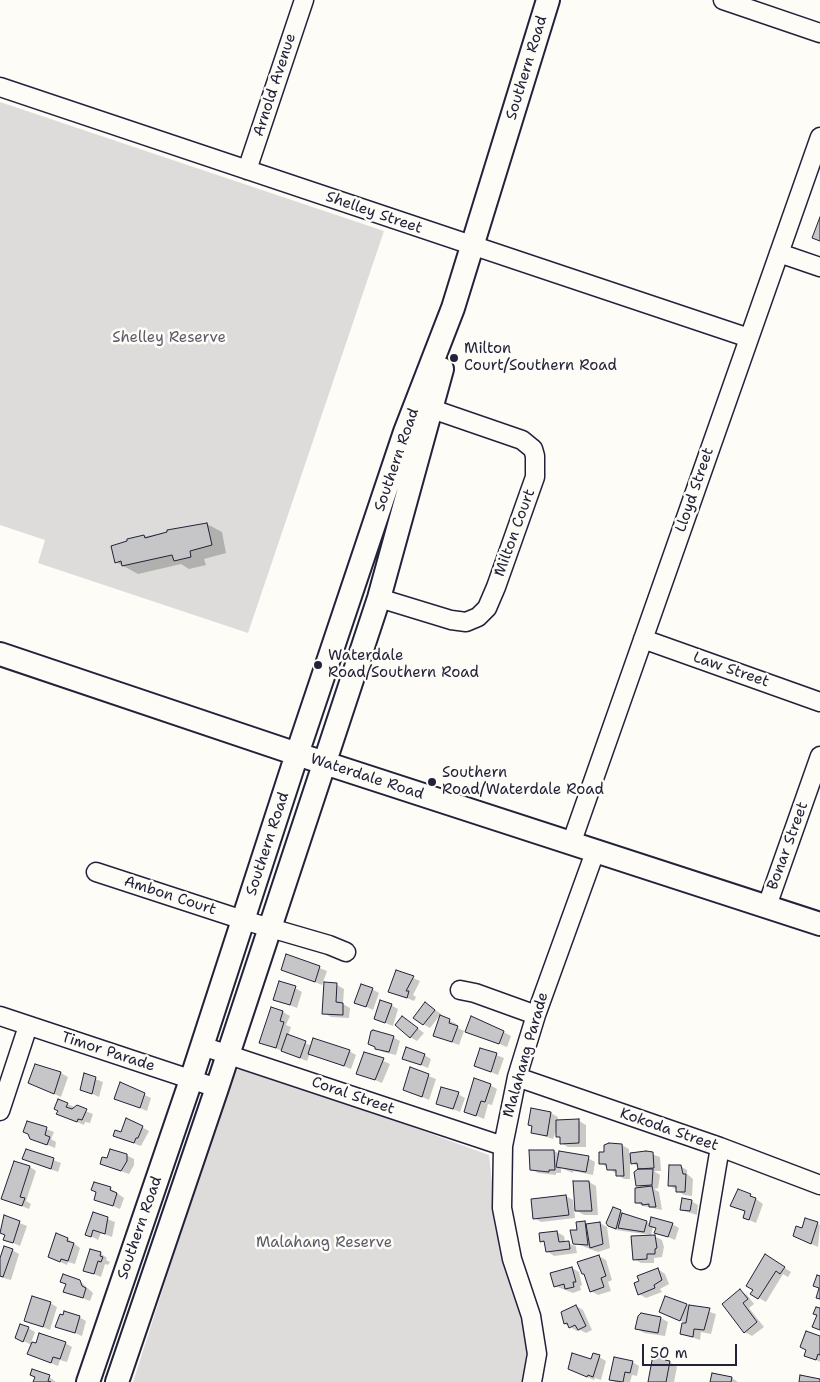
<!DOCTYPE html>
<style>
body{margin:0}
#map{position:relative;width:820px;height:1382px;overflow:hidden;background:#fdfcf7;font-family:"Shantell Sans",sans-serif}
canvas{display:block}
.scale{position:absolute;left:642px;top:1344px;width:95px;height:22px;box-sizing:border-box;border:2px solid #22223b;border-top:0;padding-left:6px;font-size:15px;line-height:18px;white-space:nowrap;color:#22223b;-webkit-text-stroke:4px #fdfcf7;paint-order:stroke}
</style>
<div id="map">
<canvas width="820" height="1382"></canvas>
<div class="scale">50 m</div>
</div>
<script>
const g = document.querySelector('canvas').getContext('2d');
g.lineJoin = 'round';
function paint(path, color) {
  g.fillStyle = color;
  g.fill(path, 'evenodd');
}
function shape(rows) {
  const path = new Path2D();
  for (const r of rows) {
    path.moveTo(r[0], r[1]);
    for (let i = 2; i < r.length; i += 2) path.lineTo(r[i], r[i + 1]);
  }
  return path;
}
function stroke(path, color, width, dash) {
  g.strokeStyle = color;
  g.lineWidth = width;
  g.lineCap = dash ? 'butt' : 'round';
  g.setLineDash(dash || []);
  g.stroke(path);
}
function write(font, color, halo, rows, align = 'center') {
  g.font = font + ' "Shantell Sans",sans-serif';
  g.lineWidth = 5;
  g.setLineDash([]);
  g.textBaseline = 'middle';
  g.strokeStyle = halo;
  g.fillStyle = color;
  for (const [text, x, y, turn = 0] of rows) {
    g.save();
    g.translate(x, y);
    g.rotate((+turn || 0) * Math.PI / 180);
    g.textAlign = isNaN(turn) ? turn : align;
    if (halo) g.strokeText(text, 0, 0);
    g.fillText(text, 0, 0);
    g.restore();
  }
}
paint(shape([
 [0,102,384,231,248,633,38,563,45,540,0,525],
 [248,1067,489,1155,495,1209,523,1313,528,1350,526,1382,133,1382,225,1095,234,1071]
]), '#dddcdb');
paint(shape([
 [207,524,222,532,226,553,204,559,206,565,189,569,181,564,138,574,116,562,128,540],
 [287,955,327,971,322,985,282,969],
 [397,971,420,981,413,995,416,997,414,1001,390,991],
 [325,984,337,985,344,989,343,1004,350,1008,349,1018,331,1017,324,1013],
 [295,988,302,992,297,1008,274,999],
 [372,989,379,993,373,1010,356,1002],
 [426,1003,441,1014,430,1028,423,1024],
 [391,1005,398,1009,393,1026,375,1019],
 [283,1012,290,1016,286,1025,291,1027,288,1036,312,1046,349,1051,356,1055,351,1069,310,1053,307,1061,260,1042],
 [403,1017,424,1033,417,1041,410,1037],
 [441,1017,457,1024,456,1027,464,1031,459,1045,435,1036],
 [472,1018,489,1024,511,1036,507,1047,467,1031],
 [393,1037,400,1041,396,1055,383,1052,370,1044],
 [481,1049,504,1058,498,1075,476,1066],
 [365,1053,390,1064,382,1083,358,1073],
 [424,1055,431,1059,428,1068,404,1058],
 [411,1069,436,1079,429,1100,404,1089],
 [61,1073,68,1077,61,1097,30,1083],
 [85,1075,103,1082,99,1097,82,1089],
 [490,1085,497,1089,492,1105,488,1104,484,1119,465,1111],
 [143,1094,151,1098,147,1111,116,1098],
 [458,1094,465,1098,460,1112,438,1103],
 [67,1104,93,1114,90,1123,85,1122,84,1125,58,1114],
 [551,1113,558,1117,557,1121,579,1121,586,1125,586,1147,568,1147,561,1143,561,1138,557,1136,557,1128,553,1139,532,1132,533,1126],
 [127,1119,149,1131,141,1146,114,1136,122,1133],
 [28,1122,54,1132,51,1139,56,1142,55,1148,31,1138],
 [622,1145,629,1149,629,1154,646,1152,660,1157,661,1171,654,1171,660,1175,658,1188,654,1189,659,1192,662,1210,643,1206,636,1202,642,1188,637,1185,639,1167,630,1162,630,1179,624,1179,601,1163,605,1153],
 [27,1150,61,1163,58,1172,24,1159],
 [531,1151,554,1151,560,1154,588,1158,595,1162,593,1175,573,1171,573,1173,561,1168,561,1173,556,1173,556,1175,538,1173,531,1169],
 [126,1155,134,1159,134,1165,129,1174,101,1164,108,1160],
 [680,1166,687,1170,687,1174,693,1179,692,1196,684,1195,669,1185],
 [30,1167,36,1171,26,1201,31,1204,29,1209,2,1198],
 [574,1182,589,1182,596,1186,598,1215,584,1215,577,1211],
 [95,1183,111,1189,124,1198,120,1209,95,1199,98,1192],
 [750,1195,763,1204,756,1223,744,1218,746,1212,732,1206],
 [566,1196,573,1200,575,1218,541,1222,534,1218],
 [691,1201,698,1205,697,1215,681,1210],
 [613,1209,651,1224,672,1224,679,1228,675,1240,656,1232,657,1229,653,1227,651,1235,616,1230,609,1225],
 [94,1214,115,1222,112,1237,101,1233,98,1240,87,1234],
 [5,1217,27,1226,20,1246,4,1239,6,1235,0,1232],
 [806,1220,820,1225,818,1247,794,1236,802,1229],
 [585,1222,589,1225,600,1223,607,1227,610,1248,598,1252,575,1243,577,1253,554,1256,547,1251,546,1243,542,1241,557,1232,564,1236,565,1242,575,1246,572,1235],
 [56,1235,68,1239,80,1248,75,1264,68,1262,67,1265,49,1257],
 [654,1236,662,1240,664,1247,662,1257,654,1258,654,1263,641,1263,634,1259],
 [12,1250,19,1254,11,1280,0,1277,0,1259],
 [100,1253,107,1258,106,1260,110,1262,108,1265,105,1264,101,1277,84,1270],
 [599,1256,606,1260,612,1280,608,1282,611,1291,598,1295,591,1291,587,1276,583,1274],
 [772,1260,791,1272,788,1277,783,1274,766,1302,752,1294],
 [572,1268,579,1272,582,1285,580,1286,581,1290,573,1293,555,1286],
 [658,1269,665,1274,669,1284,660,1289,662,1292,646,1298,639,1294],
 [80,1281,93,1293,90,1301,65,1291,67,1285,62,1282],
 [740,1291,747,1295,754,1304,749,1308,764,1327,752,1336,745,1332],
 [666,1298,716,1314,711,1334,701,1332,700,1340,682,1334,684,1322,668,1316],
 [50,1303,57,1307,50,1330,26,1320],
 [576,1306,583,1310,592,1330,586,1333,580,1330,577,1331,565,1324],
 [79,1317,86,1321,82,1336,57,1326],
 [661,1318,668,1322,665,1336,644,1333,637,1329],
 [28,1328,35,1332,31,1343,65,1343,72,1347,67,1362,60,1360,58,1366,29,1354,32,1345,16,1338],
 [820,1338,820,1362,806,1355],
 [599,1357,606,1361,601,1380,595,1378,594,1380,576,1372],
 [665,1359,677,1367,674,1382,650,1382],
 [632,1362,639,1366,637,1376,632,1375,630,1382,615,1382,610,1379],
 [49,1377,56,1382,35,1382],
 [732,1378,738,1382,711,1382]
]), '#0003');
const building = shape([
 [820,217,820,241,812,238,820,217],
 [207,523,212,545,190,551,191,557,174,561,172,555,122,566,121,561,115,563,111,546,127,541,127,539,144,535,145,538,167,532,167,530,207,523],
 [286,954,320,966,315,982,281,970,286,954],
 [396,970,414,976,406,991,409,991,407,998,388,992,396,970],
 [279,981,296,986,290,1005,273,1000,279,981],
 [324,982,337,983,336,1002,343,1003,343,1015,322,1014,324,982],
 [361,984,373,988,366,1007,354,1003,361,984],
 [380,1000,392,1004,385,1023,374,1019,380,1000],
 [425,1002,435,1010,423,1025,413,1018,425,1002],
 [271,1007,283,1011,280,1021,284,1022,276,1048,259,1043,271,1007],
 [440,1015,450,1019,449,1023,458,1026,452,1042,433,1036,440,1015],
 [402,1016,418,1028,410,1038,395,1025,402,1016],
 [471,1016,504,1031,499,1044,465,1032,471,1016],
 [373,1030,394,1036,389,1052,375,1049,375,1047,368,1044,371,1031,373,1030],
 [287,1034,306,1041,300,1058,281,1051,287,1034],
 [313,1038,350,1050,344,1066,308,1054,313,1038],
 [406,1047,425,1054,421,1065,402,1059,406,1047],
 [480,1048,497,1053,491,1072,474,1066,480,1048],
 [364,1052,384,1058,375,1080,356,1074,364,1052],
 [35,1064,61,1072,54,1094,28,1083,35,1064],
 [410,1067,429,1074,422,1097,403,1090,410,1067],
 [84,1073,96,1077,92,1094,80,1090,84,1073],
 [474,1078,491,1084,485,1102,481,1101,476,1116,464,1112,474,1078],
 [120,1082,145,1093,140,1108,114,1099,120,1082],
 [441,1087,459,1092,453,1109,436,1104,441,1087],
 [58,1099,68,1103,66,1107,72,1109,77,1105,87,1109,82,1120,78,1119,77,1122,56,1114,58,1111,54,1109,58,1099],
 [531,1108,551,1112,547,1136,531,1133,532,1126,528,1125,531,1108],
 [126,1118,143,1126,138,1138,136,1138,134,1143,113,1136,115,1130,121,1132,126,1118],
 [579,1119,579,1143,560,1144,560,1137,556,1137,556,1120,579,1119],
 [27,1121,47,1127,45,1135,50,1137,47,1145,30,1139,28,1134,23,1132,27,1121],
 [609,1143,622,1144,624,1176,616,1176,616,1170,607,1170,606,1164,599,1164,599,1152,604,1152,604,1145,609,1143],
 [26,1149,54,1158,51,1169,22,1159,26,1149],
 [110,1149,127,1154,127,1161,121,1171,100,1164,102,1157,107,1158,110,1149],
 [529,1150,554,1150,555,1170,549,1170,549,1172,530,1170,529,1150],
 [559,1151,589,1156,586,1172,556,1167,559,1151],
 [646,1151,653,1152,654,1168,638,1169,637,1163,631,1164,630,1153,646,1151],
 [14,1161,30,1166,20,1197,25,1198,22,1206,1,1199,14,1161],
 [669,1165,681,1165,683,1174,686,1174,685,1192,676,1192,676,1186,668,1186,669,1165],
 [638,1169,653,1169,652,1185,636,1186,634,1172,638,1169],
 [573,1181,589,1181,592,1211,575,1211,573,1181],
 [94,1182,111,1187,110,1190,117,1193,113,1206,94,1200,96,1192,91,1190,94,1182],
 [652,1186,656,1207,649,1207,649,1204,642,1205,642,1203,635,1203,635,1188,652,1186],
 [738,1189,751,1194,750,1196,756,1198,749,1220,743,1218,745,1211,730,1206,738,1189],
 [566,1195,569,1215,533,1219,531,1199,566,1195],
 [682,1198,692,1200,690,1211,680,1210,682,1198],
 [613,1207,621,1210,616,1229,608,1226,606,1223,613,1207],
 [93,1212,108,1217,105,1234,93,1230,91,1237,85,1235,93,1212],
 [622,1213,647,1221,644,1232,618,1228,622,1213],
 [4,1215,20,1221,13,1243,3,1240,5,1235,0,1233,4,1215],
 [651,1217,673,1223,668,1237,654,1233,656,1228,649,1226,651,1217],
 [805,1218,818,1222,811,1244,793,1236,796,1226,802,1228,805,1218],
 [585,1221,588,1245,573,1244,570,1230,577,1230,576,1222,585,1221],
 [600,1222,603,1244,590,1248,586,1224,600,1222],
 [557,1231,559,1242,569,1241,570,1249,546,1252,544,1241,540,1242,539,1233,557,1231],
 [56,1233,68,1238,67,1241,74,1243,68,1261,61,1259,60,1262,48,1257,56,1233],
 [655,1235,657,1248,655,1249,655,1254,647,1254,647,1259,633,1260,631,1236,655,1235],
 [4,1246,13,1249,3,1277,0,1276,0,1258,4,1246],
 [90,1249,101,1252,100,1256,103,1257,101,1262,98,1261,94,1274,83,1271,90,1249],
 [765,1254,785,1267,780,1274,776,1271,758,1299,750,1294,753,1290,746,1286,765,1254],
 [599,1255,606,1276,601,1278,604,1287,590,1292,584,1274,582,1274,577,1262,599,1255],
 [572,1267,576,1282,573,1282,574,1287,565,1289,564,1284,554,1287,550,1273,572,1267],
 [658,1268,662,1280,654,1285,655,1288,638,1295,634,1283,639,1281,637,1276,658,1268],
 [63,1274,80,1280,82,1286,86,1288,83,1298,63,1292,66,1284,60,1282,63,1274],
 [817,1275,820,1276,820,1299,816,1298,819,1288,813,1286,817,1275],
 [740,1289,748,1299,743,1303,757,1322,744,1333,722,1304,740,1289],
 [32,1296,51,1302,43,1327,24,1321,32,1296],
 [665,1296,687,1304,680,1321,659,1312,665,1296],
 [576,1305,586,1326,578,1330,575,1325,569,1328,567,1323,564,1324,561,1312,576,1305],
 [689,1305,710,1308,704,1330,694,1329,693,1337,680,1334,682,1323,686,1323,689,1305],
 [816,1307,820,1308,820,1330,812,1327,817,1315,813,1314,816,1307],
 [64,1311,80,1316,75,1333,55,1327,60,1314,63,1315,64,1311],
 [641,1313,661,1317,658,1333,635,1329,638,1316,641,1313],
 [20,1324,29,1327,23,1342,15,1338,20,1324],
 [806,1331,820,1336,820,1355,818,1354,816,1360,804,1356,806,1350,800,1347,806,1331],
 [39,1333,66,1342,60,1359,53,1357,51,1363,27,1354,32,1342,36,1343,39,1333],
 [572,1353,591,1359,593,1353,600,1355,593,1377,588,1375,587,1377,568,1369,572,1353],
 [653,1355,665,1358,665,1360,670,1361,666,1382,648,1382,653,1355],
 [614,1357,633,1361,630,1373,625,1372,623,1382,609,1380,614,1357],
 [32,1369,50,1375,48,1381,51,1382,33,1382,35,1377,30,1375,32,1369],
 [712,1373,732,1377,731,1382,710,1382,712,1373],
 [800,1375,820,1379,820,1382,799,1382,800,1375]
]);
paint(building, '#c6c6c8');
stroke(building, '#22223b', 1);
const minor = shape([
 [723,0,820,33],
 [0,87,749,338],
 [247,170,304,0],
 [779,253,820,267],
 [379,598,451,620,466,622,478,617,487,608,496,587,535,477,535,456,533,449,522,440,432,409],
 [643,639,820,702],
 [571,844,820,137],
 [96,872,243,920,329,945,346,952],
 [767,906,820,756],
 [460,990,475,993,536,1015],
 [0,1016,217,1088],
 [202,1046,503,1146],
 [517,1077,720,1147,820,1185],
 [0,1111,28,1026],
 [701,1260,720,1147],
 [532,1382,537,1354,531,1316,512,1259,502,1208,503,1146,517,1077,536,1015,595,852]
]);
const major = shape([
 [0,654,297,754,820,924],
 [88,1382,191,1080,297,754,405,432,453,308,548,0],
 [117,1382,217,1088,379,598,442,369]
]);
stroke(minor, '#22223b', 21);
stroke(major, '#22223b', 26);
stroke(minor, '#fdfcf7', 18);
stroke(major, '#fdfcf7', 22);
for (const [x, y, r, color] of [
 [454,358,5,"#22223b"],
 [318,665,5,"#22223b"],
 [432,782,5,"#22223b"]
]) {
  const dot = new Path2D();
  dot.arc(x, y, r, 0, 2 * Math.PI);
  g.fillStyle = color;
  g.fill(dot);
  stroke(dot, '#fdfcf7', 2);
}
write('15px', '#22223b', '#fdfcf7', [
 ["Southern Road",527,68,-73],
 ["Arnold Avenue",275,85,-72],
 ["Shelley Street",374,213,19],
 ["Southern Road",397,460,-71],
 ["Lloyd Street",695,490,-71],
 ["Milton Court",515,533,-70],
 ["Law Street",731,670,19],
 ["Waterdale Road",367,777,18],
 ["Southern Road",268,844,-72],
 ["Bonar Street",788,846,-70],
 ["Ambon Court",170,896,18],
 ["Timor Parade",108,1052,18],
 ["Malahang Parade",526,1055,-74],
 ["Coral Street",353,1096,19],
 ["Kokoda Street",669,1130,19],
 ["Southern Road",140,1228,-71]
]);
write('15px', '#5a5a6b', '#fdfcf7', [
 ["Shelley Reserve",169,338],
 ["Malahang Reserve",324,1243]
]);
write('15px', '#22223b', '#fdfcf7', [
 ["Milton",464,349],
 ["Court/Southern Road",464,366],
 ["Waterdale",328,656],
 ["Road/Southern Road",328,673],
 ["Southern",442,773],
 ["Road/Waterdale Road",442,790]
], 'left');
</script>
